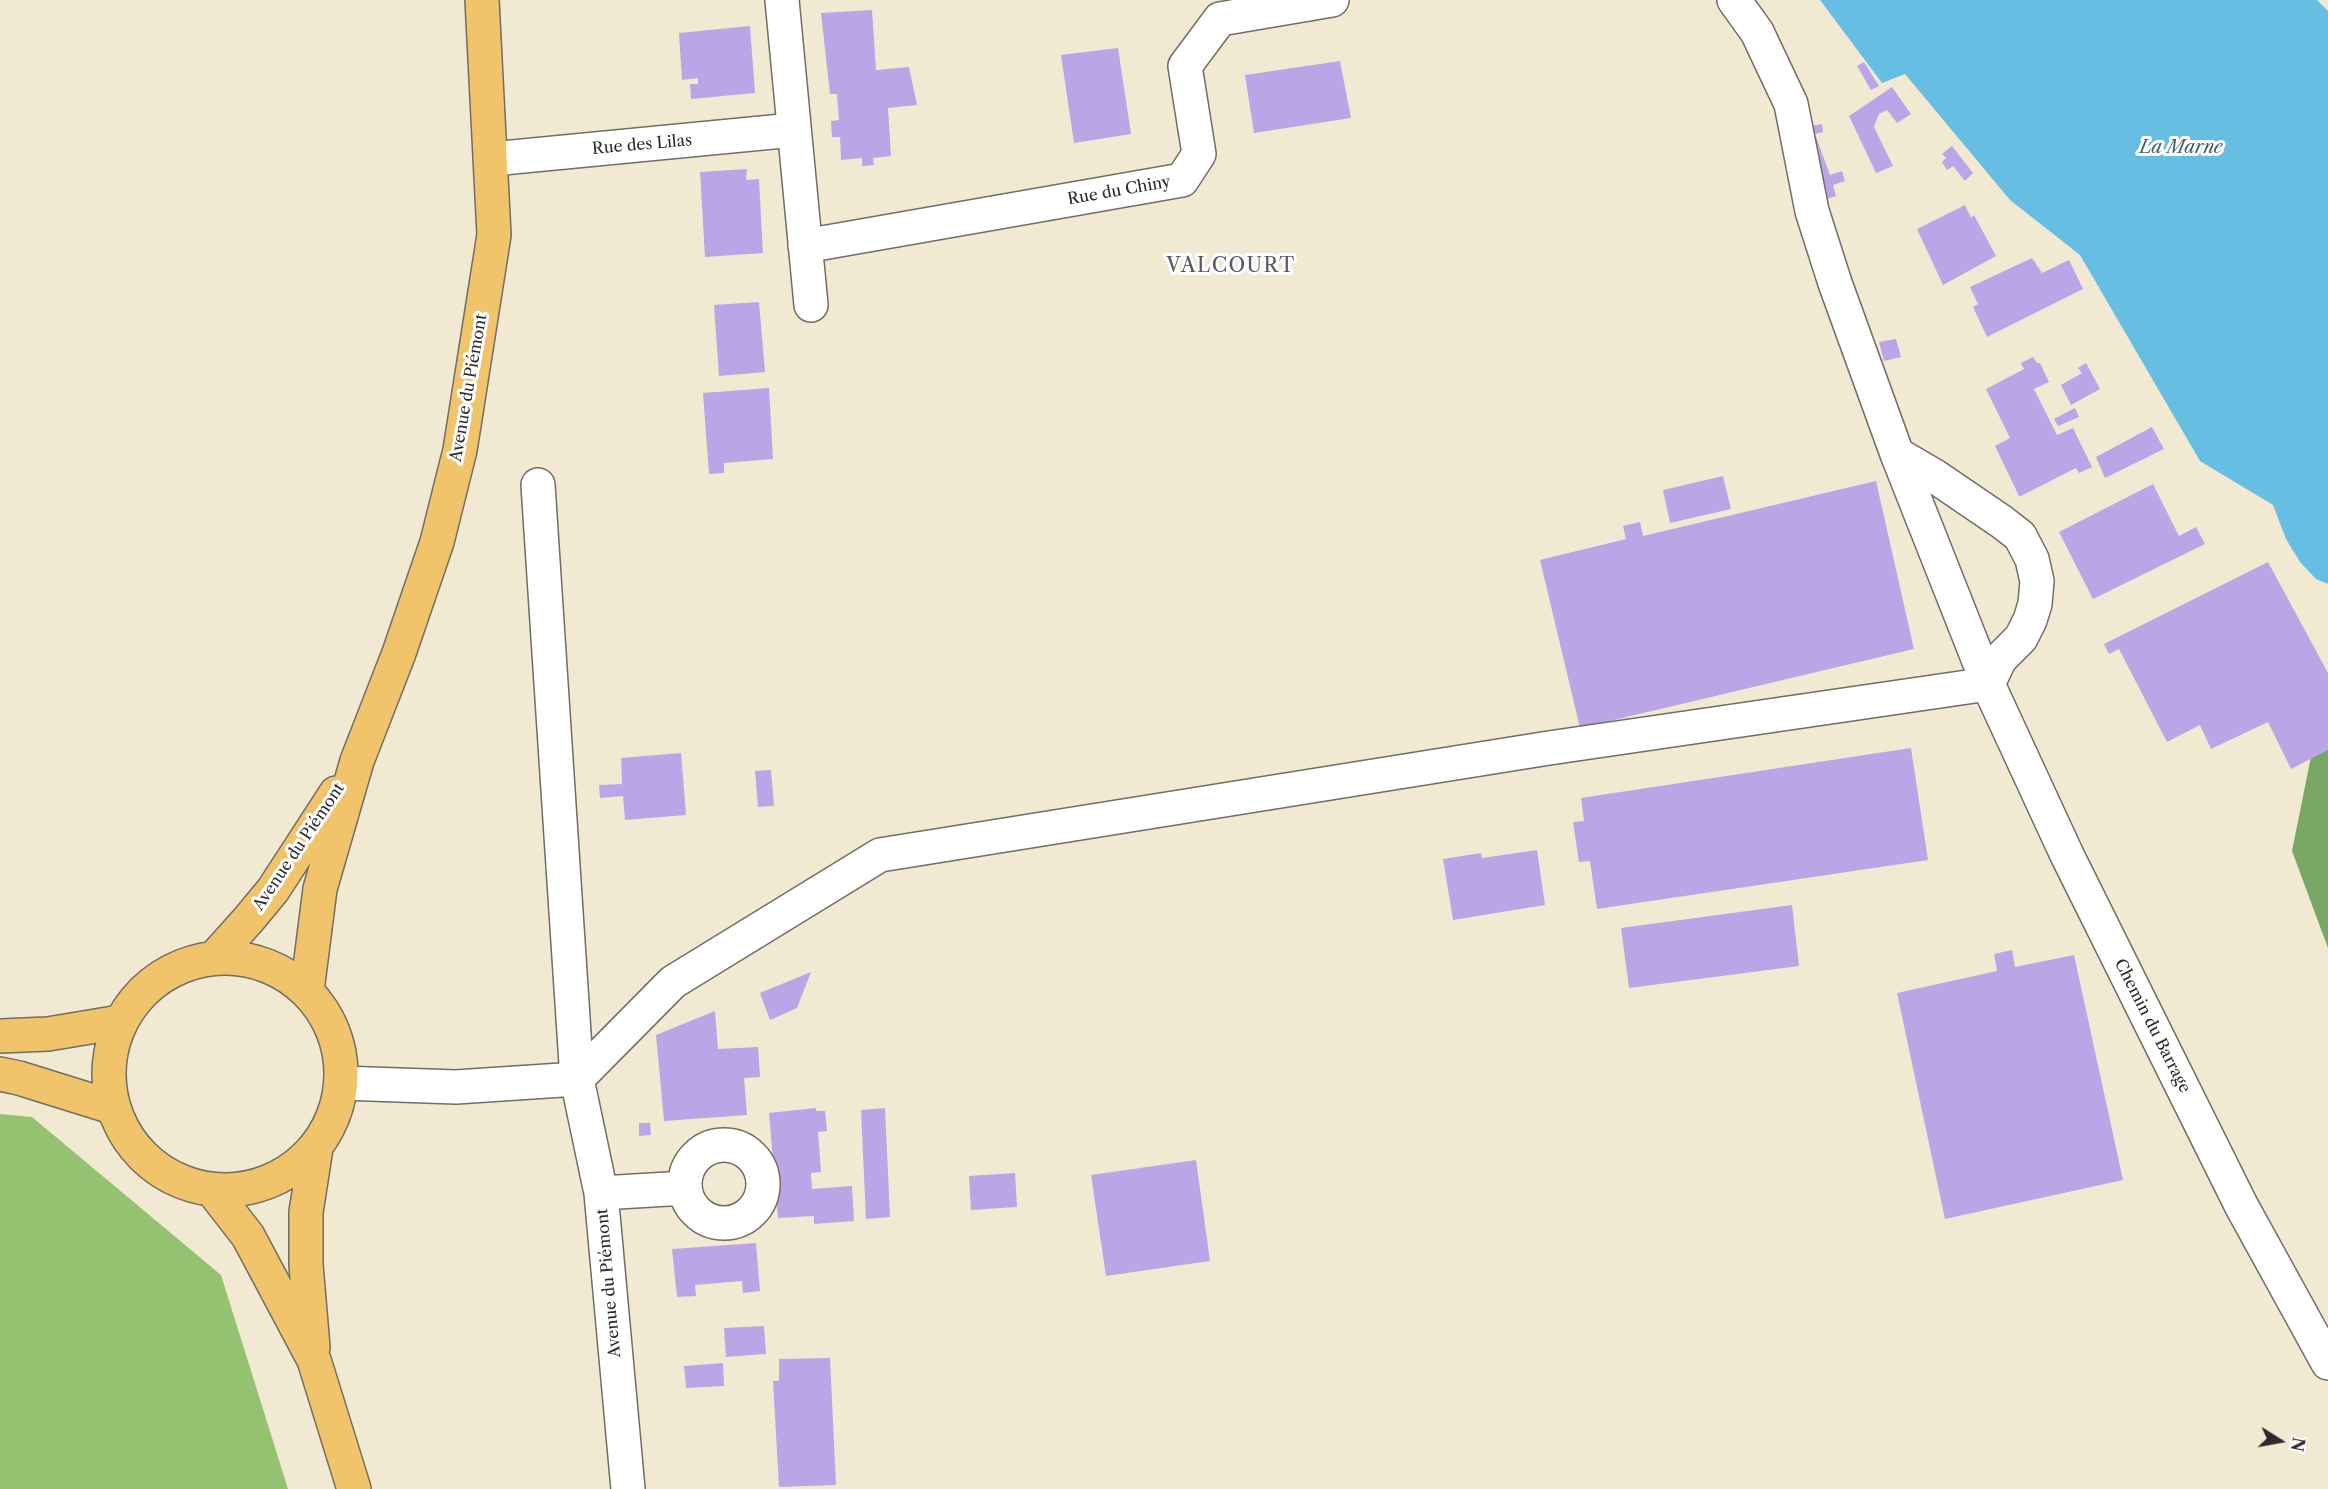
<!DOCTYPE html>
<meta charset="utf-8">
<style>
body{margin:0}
#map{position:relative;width:2328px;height:1489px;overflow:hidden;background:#f2e9d2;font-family:"Libre Caslon Text",serif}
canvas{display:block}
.north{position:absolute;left:2250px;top:1411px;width:60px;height:60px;-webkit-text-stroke:4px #fff;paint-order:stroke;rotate:101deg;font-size:16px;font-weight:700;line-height:24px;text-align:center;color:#2b2b2b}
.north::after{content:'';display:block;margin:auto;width:21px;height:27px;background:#2b2b2b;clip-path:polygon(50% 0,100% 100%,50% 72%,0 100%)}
</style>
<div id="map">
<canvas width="2328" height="1489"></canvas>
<div class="north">N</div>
</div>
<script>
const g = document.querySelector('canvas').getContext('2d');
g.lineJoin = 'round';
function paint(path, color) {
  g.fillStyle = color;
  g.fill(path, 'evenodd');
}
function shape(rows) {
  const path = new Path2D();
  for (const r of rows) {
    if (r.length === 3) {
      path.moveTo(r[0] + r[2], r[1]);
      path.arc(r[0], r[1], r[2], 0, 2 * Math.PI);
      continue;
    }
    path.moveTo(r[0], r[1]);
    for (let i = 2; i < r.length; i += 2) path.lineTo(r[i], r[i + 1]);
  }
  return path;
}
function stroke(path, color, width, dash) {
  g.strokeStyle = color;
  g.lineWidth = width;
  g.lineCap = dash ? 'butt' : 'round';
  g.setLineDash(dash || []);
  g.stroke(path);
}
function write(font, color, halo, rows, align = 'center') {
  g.font = font + ' "Libre Caslon Text",serif';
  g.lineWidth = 6;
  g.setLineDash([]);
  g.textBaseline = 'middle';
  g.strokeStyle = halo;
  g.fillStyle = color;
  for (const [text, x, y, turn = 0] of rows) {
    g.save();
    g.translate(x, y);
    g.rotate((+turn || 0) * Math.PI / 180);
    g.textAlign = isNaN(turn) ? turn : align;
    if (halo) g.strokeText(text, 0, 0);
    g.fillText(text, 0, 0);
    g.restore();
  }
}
paint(shape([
 [0,1114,32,1117,221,1275,288,1489,0,1489]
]), '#95c271');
paint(shape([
 [2328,672,2328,948,2292,851]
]), '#78a863');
paint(shape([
 [1820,0,2317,0,2328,11,2328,584,2316,579,2300,562,2286,539,2273,505,2200,461,2080,255,2010,200,1905,74,1882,83]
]), '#66bee3');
paint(shape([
 [872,10,876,70,909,67,917,105,888,108,891,156,873,158,874,165,862,166,862,158,841,160,840,137,832,137,831,121,839,120,837,94,830,94,821,13],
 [750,26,755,93,691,99,690,84,698,84,698,78,682,80,679,33],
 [1118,48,1131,134,1074,143,1061,55],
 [1340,61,1351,118,1254,133,1245,75],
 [1864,62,1879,86,1871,90,1857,66],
 [1892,87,1911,114,1897,123,1887,110,1879,114,1874,127,1893,166,1876,173,1849,116],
 [1822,124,1823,132,1815,134,1830,175,1842,171,1845,181,1833,185,1836,196,1827,199,1805,127],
 [1952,146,1973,173,1965,181,1953,166,1947,170,1942,162,1946,158,1942,154],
 [747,169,746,180,759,179,763,253,705,257,700,172],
 [1965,205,1971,218,1974,215,1996,256,1943,285,1917,229],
 [2032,258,2042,273,2069,260,2083,289,1987,337,1973,307,1978,304,1970,287],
 [759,302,765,372,719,376,714,305],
 [1896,339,1901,357,1884,361,1879,342],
 [2033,357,2037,363,2040,363,2049,382,2034,389,2057,435,2073,428,2092,467,2079,473,2076,468,2021,496,2019,496,1995,446,2010,438,1986,389,2024,369,2021,363],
 [2086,363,2100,389,2071,405,2061,385,2082,373,2078,368],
 [769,388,773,459,724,463,724,473,709,474,703,393],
 [2075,408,2079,417,2058,426,2054,419],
 [2152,427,2164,449,2105,478,2096,457],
 [1723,476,1731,509,1670,523,1663,490],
 [1876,481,1914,649,1580,728,1540,560,1626,539,1623,526,1640,522,1643,536],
 [2153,484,2179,536,2196,527,2205,544,2093,599,2059,532],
 [2268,562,2328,673,2328,750,2291,769,2268,722,2211,749,2200,725,2167,742,2119,649,2109,654,2104,644],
 [1911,748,1928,860,1597,909,1590,861,1579,862,1573,822,1584,821,1581,798],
 [681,753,686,815,625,820,623,796,600,798,599,785,622,784,621,758],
 [771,770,774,806,758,807,755,771],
 [1537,850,1545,905,1453,920,1443,859,1481,853,1482,858],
 [1792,905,1799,966,1629,988,1621,928],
 [2012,950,2015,967,2074,955,2123,1180,1945,1219,1897,993,1997,971,1994,954],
 [811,972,797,1008,770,1020,760,993],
 [715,1011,718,1049,758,1047,760,1077,744,1078,747,1115,664,1121,656,1035],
 [816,1108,816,1111,825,1111,827,1131,818,1132,821,1172,811,1173,812,1189,852,1186,854,1221,814,1224,814,1216,778,1218,769,1113],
 [885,1108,890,1217,866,1219,861,1110],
 [639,1123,650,1123,651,1135,639,1136],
 [1196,1160,1210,1261,1106,1276,1091,1175],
 [1015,1173,1017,1207,971,1210,969,1176],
 [756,1243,760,1291,743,1293,742,1281,695,1285,696,1296,677,1297,672,1249],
 [764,1326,766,1354,726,1357,724,1328],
 [830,1358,836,1485,779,1487,773,1381,779,1381,779,1359],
 [723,1363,724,1386,686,1388,684,1366]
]), '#bca5e6');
const minor = shape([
 [782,0,811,305],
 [1734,0,1757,32,1791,104,1812,211,1835,283,1897,454,1988,684,2067,855,2241,1205,2328,1363],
 [492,159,793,130],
 [805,246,1182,180,1199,154,1185,66,1220,19,1332,0],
 [538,485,577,1079,601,1193,628,1489],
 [341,1083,456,1087,577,1079,673,982,880,855,1549,748,1988,684,2000,659,2021,638,2030,620,2035,604,2037,581,2032,559,2020,536,2002,522,1933,475,1897,454],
 [724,1184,39],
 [601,1193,685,1188]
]);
const major = shape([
 [225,1074,116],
 [214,958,249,919,273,890,336,793],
 [307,991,320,889,357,761,399,653,437,542,460,450,494,235,482,0],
 [0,1036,48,1034,120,1022],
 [0,1074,19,1078,112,1107],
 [213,1191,248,1236,314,1360,354,1489],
 [313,1347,306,1265,306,1212,316,1148]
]);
stroke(minor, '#716e65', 36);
stroke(major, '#716e65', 36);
stroke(minor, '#fff', 33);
stroke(major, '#f1c36a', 33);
write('16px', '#2b2b2b', '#fff', [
 ["Rue des Lilas",642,145,-5],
 ["Rue du Chiny",1119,191,-10],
 ["Avenue du Piémont",469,388,-80],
 ["Avenue du Piémont",299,847,-56],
 ["Chemin du Barrage",2152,1026,63],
 ["Avenue du Piémont",609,1283,-95]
]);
write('italic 18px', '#405e6b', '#fff', [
 ["La Marne",2181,148]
]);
g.letterSpacing = '1.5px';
write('20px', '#5e566c', '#fff', [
 ["VALCOURT",1231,266]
]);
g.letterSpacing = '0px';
</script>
